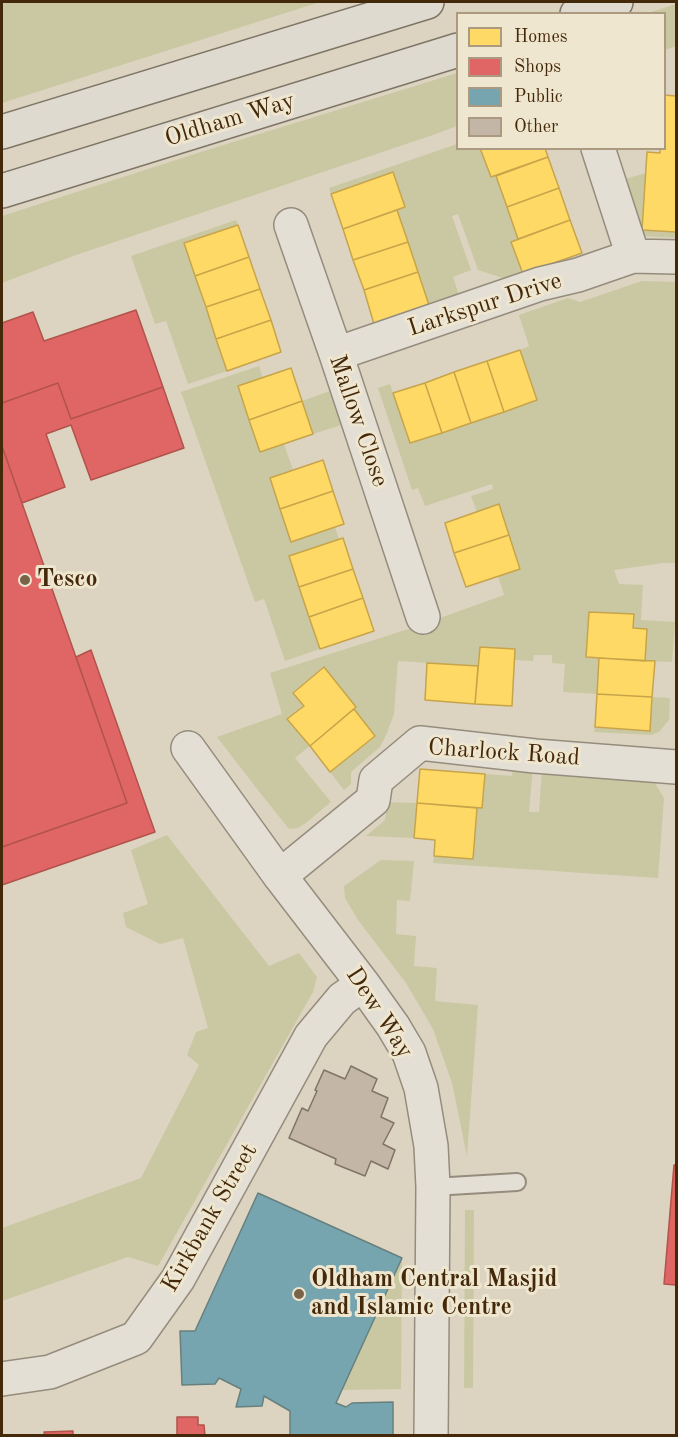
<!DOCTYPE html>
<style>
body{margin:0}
#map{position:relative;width:678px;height:1437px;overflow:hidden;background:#dcd4c0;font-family:"Old Standard TT",serif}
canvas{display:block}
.frame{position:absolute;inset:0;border:3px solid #44280a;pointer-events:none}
.legend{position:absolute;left:456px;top:12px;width:210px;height:138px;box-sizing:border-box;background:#efe6cf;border:2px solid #ab9a80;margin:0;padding:8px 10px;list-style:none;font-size:18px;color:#44280a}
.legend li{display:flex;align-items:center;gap:12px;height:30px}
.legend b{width:30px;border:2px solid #ab9a80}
</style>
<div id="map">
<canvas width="678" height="1437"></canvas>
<div class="frame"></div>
<ul class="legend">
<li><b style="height:16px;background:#ffd966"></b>Homes</li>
<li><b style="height:16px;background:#e06666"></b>Shops</li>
<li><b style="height:16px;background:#76a5af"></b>Public</li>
<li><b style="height:16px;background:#c4b6a7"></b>Other</li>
</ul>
</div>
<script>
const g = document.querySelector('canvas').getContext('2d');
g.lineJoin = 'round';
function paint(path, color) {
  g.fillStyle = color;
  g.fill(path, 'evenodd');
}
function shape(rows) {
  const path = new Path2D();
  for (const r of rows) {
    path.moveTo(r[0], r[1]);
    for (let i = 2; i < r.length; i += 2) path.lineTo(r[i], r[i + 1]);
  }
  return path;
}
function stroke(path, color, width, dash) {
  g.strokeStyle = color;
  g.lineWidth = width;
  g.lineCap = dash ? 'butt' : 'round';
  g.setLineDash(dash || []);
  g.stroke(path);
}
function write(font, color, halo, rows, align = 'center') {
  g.font = font + ' "Old Standard TT",serif';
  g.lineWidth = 6;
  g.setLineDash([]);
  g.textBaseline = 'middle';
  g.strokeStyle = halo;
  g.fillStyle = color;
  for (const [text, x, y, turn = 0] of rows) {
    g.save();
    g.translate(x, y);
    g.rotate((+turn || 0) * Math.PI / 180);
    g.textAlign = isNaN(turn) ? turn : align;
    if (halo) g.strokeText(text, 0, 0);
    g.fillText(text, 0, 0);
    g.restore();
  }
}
paint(shape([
 [2,2,320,2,2,103],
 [676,4,676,46,665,50,664,14,648,13],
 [457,73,457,126,433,135,76,255,2,283,2,216,204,151],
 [457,144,458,148,480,149,491,177,496,176,518,239,511,242,522,271,503,278,478,270,458,214,452,216,471,270,453,277,459,295,429,305,397,210,405,207,393,172,331,194,329,188],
 [646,173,642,230,676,232,676,238,642,236,625,179],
 [236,220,238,225,184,243,227,371,188,384,166,321,155,324,131,256],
 [642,281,676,282,676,563,664,563,614,570,619,584,643,585,641,620,675,622,672,662,645,661,647,629,633,628,634,614,589,612,586,657,599,658,597,694,563,692,565,664,552,663,552,655,534,655,533,661,515,660,515,649,480,647,478,666,398,661,394,714,387,733,380,747,351,772,351,784,344,790,330,772,375,735,354,709,356,707,323,667,293,692,304,706,287,720,310,746,295,758,331,802,307,822,298,828,289,829,257,789,217,737,282,714,270,673,415,627,504,595,498,576,520,569,499,505,477,512,471,496,493,489,492,484,425,506,418,488,412,490,378,388,390,384,410,443,537,401,520,350,529,346,519,315,568,298,580,302],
 [259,366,263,378,238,387,260,452,284,444,293,470,270,478,291,541,335,527,339,539,289,556,320,649,285,661,264,599,255,602,181,392],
 [338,388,345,409,339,417,341,425,313,434,302,401],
 [652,697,670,698,669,720,659,732,651,735,594,732,595,727,650,731],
 [513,765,533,766,529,812,539,812,542,769,653,780,664,798,658,878,433,863,434,856,473,859,477,808,482,808,485,774,512,776],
 [387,802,417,803,414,838,366,836,385,820],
 [167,835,269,966,299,953,317,977,313,992,158,1266,128,1257,2,1301,2,1228,141,1178,199,1065,187,1055,196,1032,208,1028,183,938,160,944,126,927,123,913,148,904,131,850],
 [381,860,414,861,410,901,397,900,396,934,416,936,414,966,437,968,435,1001,478,1005,467,1156,452,1083,433,1029,406,983,358,920,345,898,344,886],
 [465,1210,474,1210,473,1388,464,1388],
 [402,1258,401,1389,342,1390]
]), '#cac8a2');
const homes = shape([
 [664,95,676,96,676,232,642,230,647,152,660,153,660,148,664,148,664,95],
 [480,148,545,148,548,157,491,177,480,148],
 [548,157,559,188,507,207,496,176,548,157],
 [393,172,405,207,343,229,331,194,393,172],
 [559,188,570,220,518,239,507,207,559,188],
 [397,210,408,242,353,260,343,229,397,210],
 [570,220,582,253,523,274,511,242,570,220],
 [238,225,249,257,195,276,184,243,238,225],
 [408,242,418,272,364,290,353,260,408,242],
 [249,257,260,289,206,307,195,276,249,257],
 [418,272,429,305,374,324,364,290,418,272],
 [260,289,271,320,216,339,206,307,260,289],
 [271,320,281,352,227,371,216,339,271,320],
 [520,350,537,400,504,412,487,361,520,350],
 [487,361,504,412,471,423,454,372,487,361],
 [291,368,302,401,249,420,238,386,291,368],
 [454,372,471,423,442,433,425,383,454,372],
 [425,383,442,433,410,443,393,393,425,383],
 [302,401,313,434,260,452,249,420,302,401],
 [323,460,333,491,280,509,270,478,323,460],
 [333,491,344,524,291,542,280,509,333,491],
 [499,504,509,535,454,553,445,523,499,504],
 [509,535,520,569,466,587,454,553,509,535],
 [343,538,353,569,299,587,289,556,343,538],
 [353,569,363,598,309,617,299,587,353,569],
 [363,598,374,631,320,649,309,617,363,598],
 [589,612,634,614,633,628,647,629,645,661,586,657,589,612],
 [480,647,515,649,512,706,475,704,480,647],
 [599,658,655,661,652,697,597,694,599,658],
 [427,663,478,666,475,704,425,700,427,663],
 [324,667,356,707,310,746,287,719,304,706,293,693,324,667],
 [597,694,652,697,650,731,595,727,597,694],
 [354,709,375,736,330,772,310,746,354,709],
 [420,769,485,774,482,808,417,803,420,769],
 [417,803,477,808,473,859,434,856,435,840,414,838,417,803]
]);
paint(homes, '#ffd966');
stroke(homes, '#c7a44a', 1.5);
const shops = shape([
 [136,310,163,387,71,419,58,383,2,403,2,323,33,312,44,341,136,310],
 [58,383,71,419,163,387,184,448,91,480,71,425,46,434,65,487,22,503,2,446,2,403,58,383],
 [2,446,127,803,2,847,2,446],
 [91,650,155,832,2,885,2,847,127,803,76,657,91,650],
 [674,1165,676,1165,676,1285,664,1284,674,1165],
 [177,1417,198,1417,198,1425,204,1425,205,1436,177,1436,177,1417],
 [73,1431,73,1436,45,1436,44,1432,73,1431]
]);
paint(shops, '#e06666');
stroke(shops, '#b1534a', 1.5);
const public = shape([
 [258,1193,402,1258,336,1403,346,1407,352,1403,393,1402,393,1436,290,1436,290,1411,264,1396,262,1406,236,1407,241,1389,219,1378,215,1384,182,1385,180,1331,195,1331,258,1193]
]);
paint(public, '#76a5af');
stroke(public, '#67807e', 1.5);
const building = shape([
 [351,1066,377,1079,372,1091,388,1098,381,1117,394,1123,383,1144,395,1150,388,1169,371,1161,365,1176,335,1164,336,1159,289,1138,302,1108,308,1111,317,1091,315,1090,324,1070,345,1079,351,1066]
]);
paint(building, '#c4b6a7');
stroke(building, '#7e7566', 1.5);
const service = shape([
 [433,1187,517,1182]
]);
const minor = shape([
 [598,148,633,256],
 [291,225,336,354,423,617],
 [336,354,540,284,578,275,633,256,676,257],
 [188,748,280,876,363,984,393,1026,409,1053,421,1088,431,1146,433,1187,431,1436],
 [280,876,373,800,376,780,420,743,535,756,676,767],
 [2,1379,50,1372,136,1338,178,1279,311,1036,342,999,363,984]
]);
const trunk = shape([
 [577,14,616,2],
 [2,132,427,2],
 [2,191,458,50]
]);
stroke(service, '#958c7d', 20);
stroke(minor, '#958c7d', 36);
stroke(trunk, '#7e7566', 36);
stroke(service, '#e4dfd5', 16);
stroke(minor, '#e4dfd5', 33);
stroke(trunk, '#dfdacf', 33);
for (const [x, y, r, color] of [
 [25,580,6,"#79644a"],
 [299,1294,6,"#79644a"]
]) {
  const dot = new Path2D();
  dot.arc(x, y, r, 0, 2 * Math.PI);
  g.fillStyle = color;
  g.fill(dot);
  stroke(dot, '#efe6cf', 2);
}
write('24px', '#44280a', '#efe6cf', [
 ["Oldham Way",230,120,-17],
 ["Larkspur Drive",485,305,-18],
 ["Mallow Close",358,421,71],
 ["Charlock Road",504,753,4],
 ["Dew Way",379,1013,57],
 ["Kirkbank Street",210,1218,-60]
]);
write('bold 24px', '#44280a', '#efe6cf', [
 ["Tesco",37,580],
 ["Oldham Central Masjid",311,1280],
 ["and Islamic Centre",311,1308]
], 'left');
</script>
